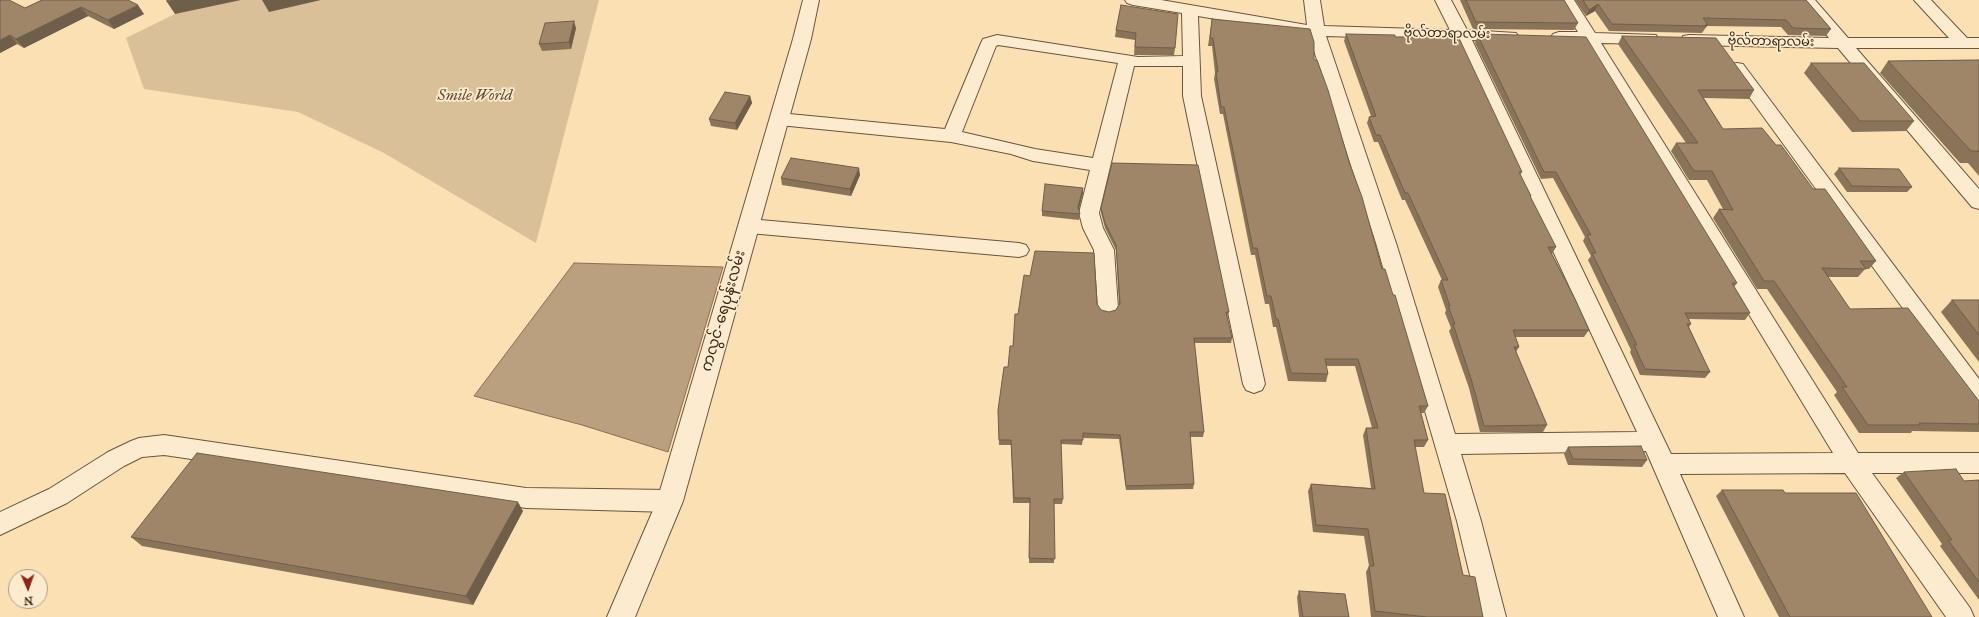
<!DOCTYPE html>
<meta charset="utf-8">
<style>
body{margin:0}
#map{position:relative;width:1979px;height:617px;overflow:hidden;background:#fbe0b3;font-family:"IM FELL Great Primer",serif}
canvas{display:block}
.north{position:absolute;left:8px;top:569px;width:40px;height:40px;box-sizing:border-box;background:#fcebce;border:1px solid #af9c84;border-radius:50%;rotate:178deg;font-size:11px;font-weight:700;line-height:16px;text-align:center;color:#3b2516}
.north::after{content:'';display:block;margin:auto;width:14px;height:18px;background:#8f2418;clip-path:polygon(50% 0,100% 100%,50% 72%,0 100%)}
</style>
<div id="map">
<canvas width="1979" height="617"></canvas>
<div class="north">N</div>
</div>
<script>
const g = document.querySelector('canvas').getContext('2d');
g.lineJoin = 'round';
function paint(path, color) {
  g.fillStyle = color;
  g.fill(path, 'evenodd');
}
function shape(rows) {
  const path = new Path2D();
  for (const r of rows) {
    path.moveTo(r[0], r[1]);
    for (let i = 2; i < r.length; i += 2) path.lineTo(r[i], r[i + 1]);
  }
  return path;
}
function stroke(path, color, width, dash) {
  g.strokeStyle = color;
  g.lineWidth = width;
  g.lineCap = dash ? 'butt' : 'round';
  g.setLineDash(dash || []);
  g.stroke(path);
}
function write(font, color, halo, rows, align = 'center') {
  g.font = font + ' "IM FELL Great Primer","Noto Sans Myanmar",serif';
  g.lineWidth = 3.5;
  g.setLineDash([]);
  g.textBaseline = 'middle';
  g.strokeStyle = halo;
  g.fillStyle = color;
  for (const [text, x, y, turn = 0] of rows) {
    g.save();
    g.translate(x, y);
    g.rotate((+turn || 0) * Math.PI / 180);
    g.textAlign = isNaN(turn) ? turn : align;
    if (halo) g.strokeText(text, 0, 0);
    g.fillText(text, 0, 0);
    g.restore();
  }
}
paint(shape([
 [171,0,599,0,536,243,384,153,298,112,144,89,126,38,175,14]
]), '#dac098');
const water = shape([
 [574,263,723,267,668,452,582,425,474,396,574,263]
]);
paint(water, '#baa07e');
stroke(water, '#876f54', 1);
const minor = shape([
 [1125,0,1161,0,1307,25,1304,0,1320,0,1324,26,1450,30,1435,0,1451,0,1467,30,1516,33,1518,36,1516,39,1510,41,1472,40,1671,454,1833,453,1584,42,1559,42,1553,40,1551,37,1553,34,1559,32,1578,32,1558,0,1574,0,1595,33,1656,35,1658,39,1656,43,1650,44,1601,43,1858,453,1979,453,1979,473,1872,473,1970,608,1974,617,1946,617,1845,473,1680,474,1744,617,1718,617,1646,451,1461,454,1481,521,1506,617,1480,617,1457,521,1376,243,1309,35,1198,16,1201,96,1265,384,1262,390,1254,393,1246,390,1243,384,1183,96,1183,66,1134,66,1099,213,1103,228,1114,250,1118,308,1115,314,1108,316,1101,314,1098,308,1094,250,1083,228,1079,213,1090,170,1033,161,1011,154,951,142,779,125,773,123,770,119,773,115,779,113,945,129,981,43,983,39,997,35,1138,57,1183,56,1182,13,1133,5,1127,3,1125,0],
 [1326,36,1455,40,1637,432,1455,434,1396,243,1326,36],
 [998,45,1118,63,1093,158,1035,149,962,132,996,46,998,45],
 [1798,0,1815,0,1848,38,1949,38,1914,0,1931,0,1967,38,1979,38,1979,48,1856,48,1979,189,1979,209,1972,207,1838,48,1689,45,1683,44,1681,40,1683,36,1689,35,1829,38,1798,0],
 [1737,63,1743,64,1979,379,1979,405,1971,402,1731,72,1729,68,1731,64,1737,63],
 [749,219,1019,243,1026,245,1029,250,1026,255,1019,257,749,233,742,231,739,226,742,221,749,219],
 [164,435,526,488,670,490,679,494,682,501,679,508,670,512,526,508,164,455,142,457,124,466,67,503,0,535,0,512,49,489,108,452,131,441,139,438,164,435]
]);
const tertiary = shape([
 [803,0,819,0,811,39,683,501,635,617,607,617,657,501,793,39,803,0]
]);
stroke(minor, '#6b543d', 2);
stroke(tertiary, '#6b543d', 2);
paint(minor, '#fcebce');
paint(tertiary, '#fcebce');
paint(shape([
 [42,0,144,14,114,29,88,16,24,48,17,44,0,53,25,8],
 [1460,0,1564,0,1578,23,1574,30,1473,29],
 [1575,0,1806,0,1831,29,1826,36,1788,35,1781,27,1707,26,1702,33,1609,31,1595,11,1586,16],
 [1121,5,1175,48,1174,55,1134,55,1135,40,1115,37,1116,30],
 [1212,19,1314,60,1382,269,1428,406,1424,413,1421,413,1428,440,1424,447,1415,447,1424,493,1483,617,1371,617,1366,572,1369,566,1364,536,1313,532,1308,491,1311,484,1371,488,1363,435,1366,428,1372,428,1355,366,1326,366,1328,374,1326,382,1288,381,1276,327,1273,327,1269,304,1265,304,1255,255,1251,255,1223,114,1220,114,1214,79,1215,73,1212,46,1208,46],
 [576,28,571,49,542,51,539,44],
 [1346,34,1395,37,1522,172,1520,175,1531,196,1530,198,1556,247,1552,254,1589,330,1584,337,1515,337,1519,347,1516,352,1547,425,1543,432,1480,432,1469,388,1449,331,1451,328,1445,313,1446,310,1438,287,1441,280,1442,280,1405,200,1402,200,1378,142,1374,142,1367,123,1369,117,1371,116,1344,41],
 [1482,34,1737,283,1734,287,1750,313,1745,320,1689,319,1691,324,1689,327,1710,372,1705,378,1640,375,1630,352,1631,350,1588,260,1591,256,1583,241,1585,237,1553,178,1541,179,1475,43,1478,36,1481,36],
 [1622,36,1754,90,1749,99,1704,98,1723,129,1776,145,1813,189,1876,261,1869,269,1865,269,1858,277,1828,277,1850,309,1979,401,1979,432,1912,431,1911,433,1859,433,1834,395,1837,392,1767,289,1757,289,1713,218,1719,209,1723,209,1707,180,1689,180,1671,151,1676,143,1686,143,1618,44],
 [1979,60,1979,176,1968,163,1960,163,1880,73,1888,61],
 [1811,63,1914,121,1906,131,1852,132,1804,73],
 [750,96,752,103,737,130,711,126,709,119],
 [1839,168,1912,187,1907,192,1847,192,1834,174],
 [860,175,851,196,782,185,781,178],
 [1083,188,1083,193,1078,209,1080,214,1079,220,1042,216,1042,211],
 [1101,208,1229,312,1227,317,1232,338,1231,343,1194,343,1204,432,1203,437,1190,437,1194,484,1193,489,1126,490,1119,439,1083,438,1082,445,1061,444,1063,499,1062,504,1054,504,1054,563,1029,563,1030,503,1013,503,1011,445,999,445,998,410,1013,346,1018,314,1097,304,1101,310,1109,312,1116,310,1119,304,1116,250,1105,228,1101,213],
 [1952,300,1979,300,1979,362,1941,312],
 [1568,447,1647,460,1642,467,1568,465,1564,454],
 [1904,472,1964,481,1979,480,1979,600,1940,546,1942,544,1896,478],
 [1722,490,1785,493,1932,617,1779,617,1716,496],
 [523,511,473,605,142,546,131,537],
 [1299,591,1349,617,1299,617,1297,597]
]), '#897359');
paint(shape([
 [174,0,241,0,175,14,167,2],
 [262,0,321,0,269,12],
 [1598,4,1595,11,1586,16,1589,10],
 [138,5,144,14,114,29,108,20],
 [81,7,88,16,24,48,16,39],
 [574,21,576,28,571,49,569,42],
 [10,35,17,44,0,53,0,40],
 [750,96,752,103,737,130,735,123],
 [859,168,860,175,851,196,850,189],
 [1083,188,1083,193,1078,213,1078,207],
 [518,502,523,511,473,605,466,596]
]), '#6f5e49');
const building = shape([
 [0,0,9,0,25,8,42,0,128,0,138,5,108,20,81,7,16,39,10,35,0,40,0,0],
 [167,0,174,0,167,2,167,0],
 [1466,0,1564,0,1578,23,1476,22,1466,0],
 [1583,0,1806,0,1831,29,1793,28,1786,20,1703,18,1708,25,1705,25,1707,26,1612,24,1598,4,1589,10,1583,0],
 [1121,5,1178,14,1175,48,1135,47,1136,33,1116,30,1121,5],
 [1212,19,1310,29,1314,42,1314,60,1317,60,1328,90,1349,162,1362,197,1382,269,1385,269,1393,295,1395,295,1428,406,1419,406,1428,440,1414,440,1424,493,1445,494,1463,575,1475,577,1483,617,1427,617,1375,611,1369,566,1374,566,1368,529,1316,525,1311,484,1375,489,1366,428,1378,428,1358,359,1325,359,1328,374,1291,373,1278,319,1276,319,1271,296,1267,296,1257,248,1253,248,1224,107,1221,107,1216,72,1218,72,1213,38,1210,38,1212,19],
 [574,21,569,42,539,44,545,23,574,21],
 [1346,34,1395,35,1395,37,1458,36,1522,172,1519,172,1531,196,1530,196,1556,247,1548,247,1575,299,1589,330,1513,330,1519,347,1514,347,1547,425,1484,426,1472,382,1453,324,1455,324,1448,306,1450,306,1441,280,1448,280,1408,193,1405,193,1380,135,1376,135,1369,117,1376,116,1346,34],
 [1482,34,1586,37,1737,283,1732,283,1750,313,1685,313,1691,324,1687,324,1710,372,1645,369,1634,345,1637,345,1592,253,1596,253,1587,235,1591,235,1556,172,1544,172,1478,36,1483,36,1482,34],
 [1622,36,1716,38,1754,90,1698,90,1723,129,1762,128,1776,145,1781,145,1813,189,1825,189,1876,261,1860,261,1866,269,1822,268,1850,309,1908,308,1979,401,1979,424,1919,423,1920,425,1868,425,1842,387,1847,387,1774,281,1764,281,1719,209,1733,210,1712,171,1694,171,1676,143,1698,143,1622,36],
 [1979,60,1979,152,1978,151,1971,151,1888,61,1979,60],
 [1811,63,1864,63,1914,121,1860,121,1811,63],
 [725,92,750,96,735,123,709,119,725,92],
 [791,158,859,168,850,189,781,178,791,158],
 [1112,163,1198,165,1229,312,1226,312,1232,338,1194,338,1204,432,1190,432,1194,484,1126,486,1120,435,1083,433,1083,440,1061,440,1063,499,1054,499,1055,559,1029,558,1030,498,1014,498,1011,440,999,440,998,410,1004,367,1008,367,1010,346,1013,346,1015,314,1018,314,1024,275,1030,276,1035,251,1094,253,1097,304,1101,310,1109,312,1116,310,1120,303,1116,245,1105,223,1101,208,1112,163],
 [1839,168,1899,169,1912,187,1852,186,1839,168],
 [1045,184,1083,188,1078,207,1080,214,1042,211,1045,184],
 [1952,300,1979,300,1979,335,1952,300],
 [1641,446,1647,460,1573,459,1568,447,1641,446],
 [197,453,518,502,466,596,131,537,197,453],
 [1956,469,1964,481,1979,480,1979,582,1948,540,1952,540,1904,472,1956,469],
 [1722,490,1783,490,1785,493,1856,493,1932,617,1790,617,1722,490],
 [1299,591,1345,594,1349,617,1303,617,1299,591]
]);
paint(building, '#9f8668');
stroke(building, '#6f5e49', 1);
write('13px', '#3b2516', '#fcebce', [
 ["ဗိုလ်တာရာလမ်း",1447,34,1],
 ["ဗိုလ်တာရာလမ်း",1771,42,1]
]);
write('italic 15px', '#634c36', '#fcebce', [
 ["Smile World",475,96]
]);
write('15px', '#3b2516', '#fcebce', [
 ["ကလွင်-ရေပုန်းလမ်း",724,311,-74]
]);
</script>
